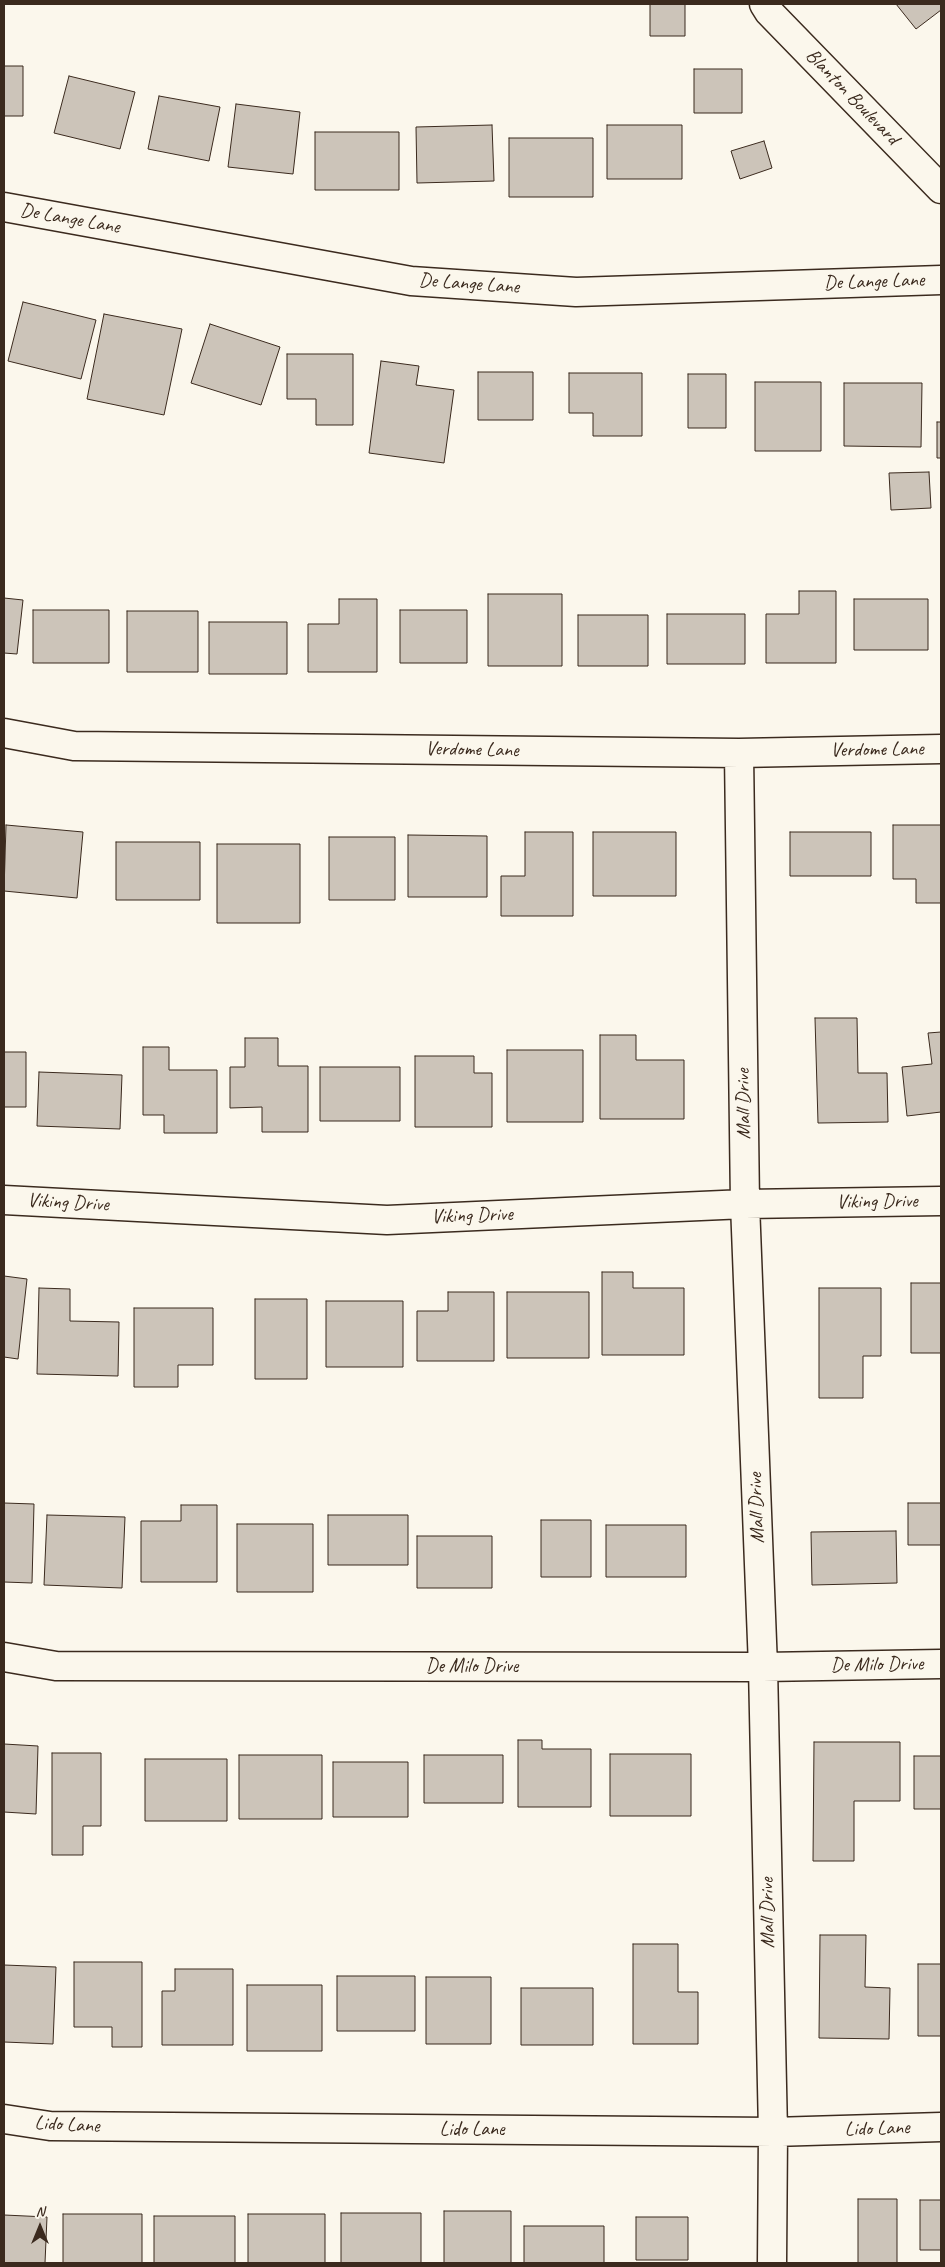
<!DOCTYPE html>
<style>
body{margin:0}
#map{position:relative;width:945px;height:2267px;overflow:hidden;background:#fbf7ec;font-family:Caveat,sans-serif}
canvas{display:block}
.frame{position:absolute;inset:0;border:5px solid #3b2a1e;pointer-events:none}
.north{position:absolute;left:15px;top:2202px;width:50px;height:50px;-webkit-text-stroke:4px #fbf7ec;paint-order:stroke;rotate:0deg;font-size:14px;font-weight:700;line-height:20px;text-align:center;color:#3b2a1e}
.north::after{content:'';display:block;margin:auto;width:18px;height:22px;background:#3b2a1e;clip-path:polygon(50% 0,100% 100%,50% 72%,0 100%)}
</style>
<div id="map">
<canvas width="945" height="2267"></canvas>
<div class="frame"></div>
<div class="north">N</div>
</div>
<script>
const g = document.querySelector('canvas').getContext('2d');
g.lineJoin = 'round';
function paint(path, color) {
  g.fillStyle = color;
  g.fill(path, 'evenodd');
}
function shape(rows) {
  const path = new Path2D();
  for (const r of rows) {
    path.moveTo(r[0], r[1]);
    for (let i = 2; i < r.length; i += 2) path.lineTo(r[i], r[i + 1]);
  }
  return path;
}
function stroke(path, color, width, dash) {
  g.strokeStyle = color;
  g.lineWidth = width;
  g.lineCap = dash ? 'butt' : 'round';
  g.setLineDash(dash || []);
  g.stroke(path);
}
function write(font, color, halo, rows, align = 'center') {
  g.font = font + ' Caveat,sans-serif';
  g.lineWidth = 4;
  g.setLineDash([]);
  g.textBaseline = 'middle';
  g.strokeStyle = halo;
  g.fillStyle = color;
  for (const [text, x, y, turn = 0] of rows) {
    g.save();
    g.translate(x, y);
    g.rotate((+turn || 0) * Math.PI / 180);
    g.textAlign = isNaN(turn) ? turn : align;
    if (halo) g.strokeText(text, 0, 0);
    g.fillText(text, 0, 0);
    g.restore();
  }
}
const building = shape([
 [650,4,685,4,685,36,650,36,650,4],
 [896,4,941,4,941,10,916,29,896,4],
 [4,66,23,66,23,116,4,116,4,66],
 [694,69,742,69,742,113,694,113,694,69],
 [69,76,135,92,120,149,54,133,69,76],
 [159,96,220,107,209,161,148,149,159,96],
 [236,104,300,112,293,174,228,167,236,104],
 [492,125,494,181,417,183,416,127,492,125],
 [607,125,682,125,682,179,607,179,607,125],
 [315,132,399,132,399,190,315,190,315,132],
 [509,138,593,138,593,197,509,197,509,138],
 [764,141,772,168,740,179,731,151,764,141],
 [23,302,96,320,81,379,8,361,23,302],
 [104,314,182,329,164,415,87,399,104,314],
 [210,324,280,347,261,405,191,383,210,324],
 [287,354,353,354,353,425,316,425,316,399,287,399,287,354],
 [381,361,419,366,416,385,454,390,444,463,369,453,381,361],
 [478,372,533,372,533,420,478,420,478,372],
 [569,373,642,373,642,436,593,436,593,413,569,413,569,373],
 [688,374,726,374,726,428,688,428,688,374],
 [755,382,821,382,821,451,755,451,755,382],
 [844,383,922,383,921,447,844,446,844,383],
 [937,422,941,422,941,458,937,458,937,422],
 [929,472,931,508,891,510,889,473,929,472],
 [799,591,836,591,836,663,766,663,766,614,799,614,799,591],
 [488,594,562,594,562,666,488,666,488,594],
 [4,598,23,600,17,654,4,653,4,598],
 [339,599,377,599,377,672,308,672,308,624,339,624,339,599],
 [854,599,928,599,928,650,854,650,854,599],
 [33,610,109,610,109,663,33,663,33,610],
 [400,610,467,610,467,663,400,663,400,610],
 [127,611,198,611,198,672,127,672,127,611],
 [667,614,745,614,745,664,667,664,667,614],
 [578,615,648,615,648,666,578,666,578,615],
 [209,622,287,622,287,674,209,674,209,622],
 [6,825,83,832,77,898,4,891,6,825],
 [893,825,941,825,941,903,916,903,916,879,893,879,893,825],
 [525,832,573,832,573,916,501,916,501,876,525,876,525,832],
 [593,832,676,832,676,896,593,896,593,832],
 [790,832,871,832,871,876,790,876,790,832],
 [408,835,487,836,487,897,408,897,408,835],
 [329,837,395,837,395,900,329,900,329,837],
 [116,842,200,842,200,900,116,900,116,842],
 [217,844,300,844,300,923,217,923,217,844],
 [815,1018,857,1018,858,1073,887,1073,888,1122,818,1123,815,1018],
 [941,1032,941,1112,907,1116,902,1067,932,1064,928,1033,941,1032],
 [600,1035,636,1035,636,1060,684,1060,684,1119,600,1119,600,1035],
 [245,1038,278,1038,278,1066,308,1066,308,1132,262,1132,262,1107,230,1108,230,1067,245,1067,245,1038],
 [143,1047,169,1047,169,1070,217,1070,217,1133,164,1133,164,1115,143,1115,143,1047],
 [507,1050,583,1050,583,1122,507,1122,507,1050],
 [4,1052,26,1052,26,1107,4,1107,4,1052],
 [415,1056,474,1056,474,1073,492,1073,492,1127,415,1127,415,1056],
 [320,1067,400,1067,400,1121,320,1121,320,1067],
 [39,1072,122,1075,120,1129,37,1126,39,1072],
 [602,1272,633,1272,633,1288,684,1288,684,1355,602,1355,602,1272],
 [4,1276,27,1279,18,1359,4,1357,4,1276],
 [911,1283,941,1283,941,1353,911,1353,911,1283],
 [39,1288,70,1289,70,1321,119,1322,118,1376,37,1374,39,1288],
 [819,1288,881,1288,881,1356,863,1356,863,1398,819,1398,819,1288],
 [448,1292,494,1292,494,1361,417,1361,417,1311,448,1311,448,1292],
 [507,1292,589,1292,589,1358,507,1358,507,1292],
 [255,1299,307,1299,307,1379,255,1379,255,1299],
 [326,1301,403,1301,403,1367,326,1367,326,1301],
 [134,1308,213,1308,213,1365,178,1365,178,1387,134,1387,134,1308],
 [4,1503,34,1504,32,1583,4,1582,4,1503],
 [908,1503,941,1503,941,1545,908,1545,908,1503],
 [181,1505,217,1505,217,1582,141,1582,141,1521,181,1521,181,1505],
 [47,1515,125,1517,122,1588,44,1585,47,1515],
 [328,1515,408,1515,408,1565,328,1565,328,1515],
 [541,1520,591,1520,591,1577,541,1577,541,1520],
 [237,1524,313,1524,313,1592,237,1592,237,1524],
 [606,1525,686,1525,686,1577,606,1577,606,1525],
 [896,1531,897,1583,812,1585,811,1532,896,1531],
 [417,1536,492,1536,492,1588,417,1588,417,1536],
 [518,1740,542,1740,542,1749,591,1749,591,1807,518,1807,518,1740],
 [814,1742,900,1742,900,1801,854,1801,854,1861,813,1861,814,1742],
 [4,1744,38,1746,36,1814,4,1812,4,1744],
 [52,1753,101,1753,101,1826,83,1826,83,1855,52,1855,52,1753],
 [610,1754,691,1754,691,1816,610,1816,610,1754],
 [239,1755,322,1755,322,1819,239,1819,239,1755],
 [424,1755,503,1755,503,1803,424,1803,424,1755],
 [914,1756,941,1756,941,1809,914,1809,914,1756],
 [145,1759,227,1759,227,1821,145,1821,145,1759],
 [333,1762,408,1762,408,1817,333,1817,333,1762],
 [820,1935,866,1935,865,1987,890,1988,889,2039,819,2038,820,1935],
 [633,1944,678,1944,678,1992,698,1992,698,2044,633,2044,633,1944],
 [74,1962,142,1962,142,2047,112,2047,112,2027,74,2027,74,1962],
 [918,1964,941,1964,941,2036,918,2036,918,1964],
 [4,1965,56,1967,53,2044,4,2042,4,1965],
 [175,1969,233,1969,233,2045,162,2045,162,1991,175,1991,175,1969],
 [337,1976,415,1976,415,2031,337,2031,337,1976],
 [426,1977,491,1977,491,2044,426,2044,426,1977],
 [247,1985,322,1985,322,2051,247,2051,247,1985],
 [521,1988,593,1988,593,2045,521,2045,521,1988],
 [858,2199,897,2199,897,2263,858,2263,858,2199],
 [920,2200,941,2200,941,2250,920,2250,920,2200],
 [444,2211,511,2211,511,2263,444,2263,444,2211],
 [341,2213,421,2213,421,2263,341,2263,341,2213],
 [63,2214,142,2214,142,2263,63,2263,63,2214],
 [248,2214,325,2214,325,2263,248,2263,248,2214],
 [4,2215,47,2217,45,2263,4,2263,4,2215],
 [154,2216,235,2216,235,2263,154,2263,154,2216],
 [636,2217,688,2217,688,2260,636,2260,636,2217],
 [524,2226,604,2226,604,2263,524,2263,524,2226]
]);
paint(building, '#ccc4b9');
stroke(building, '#3b2a1e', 1);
const street = shape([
 [764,4,769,12,941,189],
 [4,207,411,281,576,292,941,280],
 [4,733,74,746,739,753,941,749],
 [739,753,745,1204,763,1667,773,2132,772,2263],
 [4,1200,387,1220,745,1204,941,1201],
 [4,1657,56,1666,763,1667,941,1664],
 [4,2119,50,2126,773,2132,941,2127]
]);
stroke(street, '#3b2a1e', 31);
stroke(street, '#fbf7ec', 28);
write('20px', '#3b2a1e', '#fbf7ec', [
 ["Blanton Boulevard",852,97,46],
 ["De Lange Lane",70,219,10],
 ["De Lange Lane",874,282,-2],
 ["De Lange Lane",469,284,4],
 ["Verdome Lane",472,750,1],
 ["Verdome Lane",877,750,-1],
 ["Mall Drive",744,1104,-91],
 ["Viking Drive",877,1202,-1],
 ["Viking Drive",68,1203,3],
 ["Viking Drive",472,1216,-2],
 ["Mall Drive",757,1508,-92],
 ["De Milo Drive",877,1665,-1],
 ["De Milo Drive",472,1667],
 ["Mall Drive",768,1913,-91],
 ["Lido Lane",67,2125,3],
 ["Lido Lane",877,2129,-2],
 ["Lido Lane",472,2130]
]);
</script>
